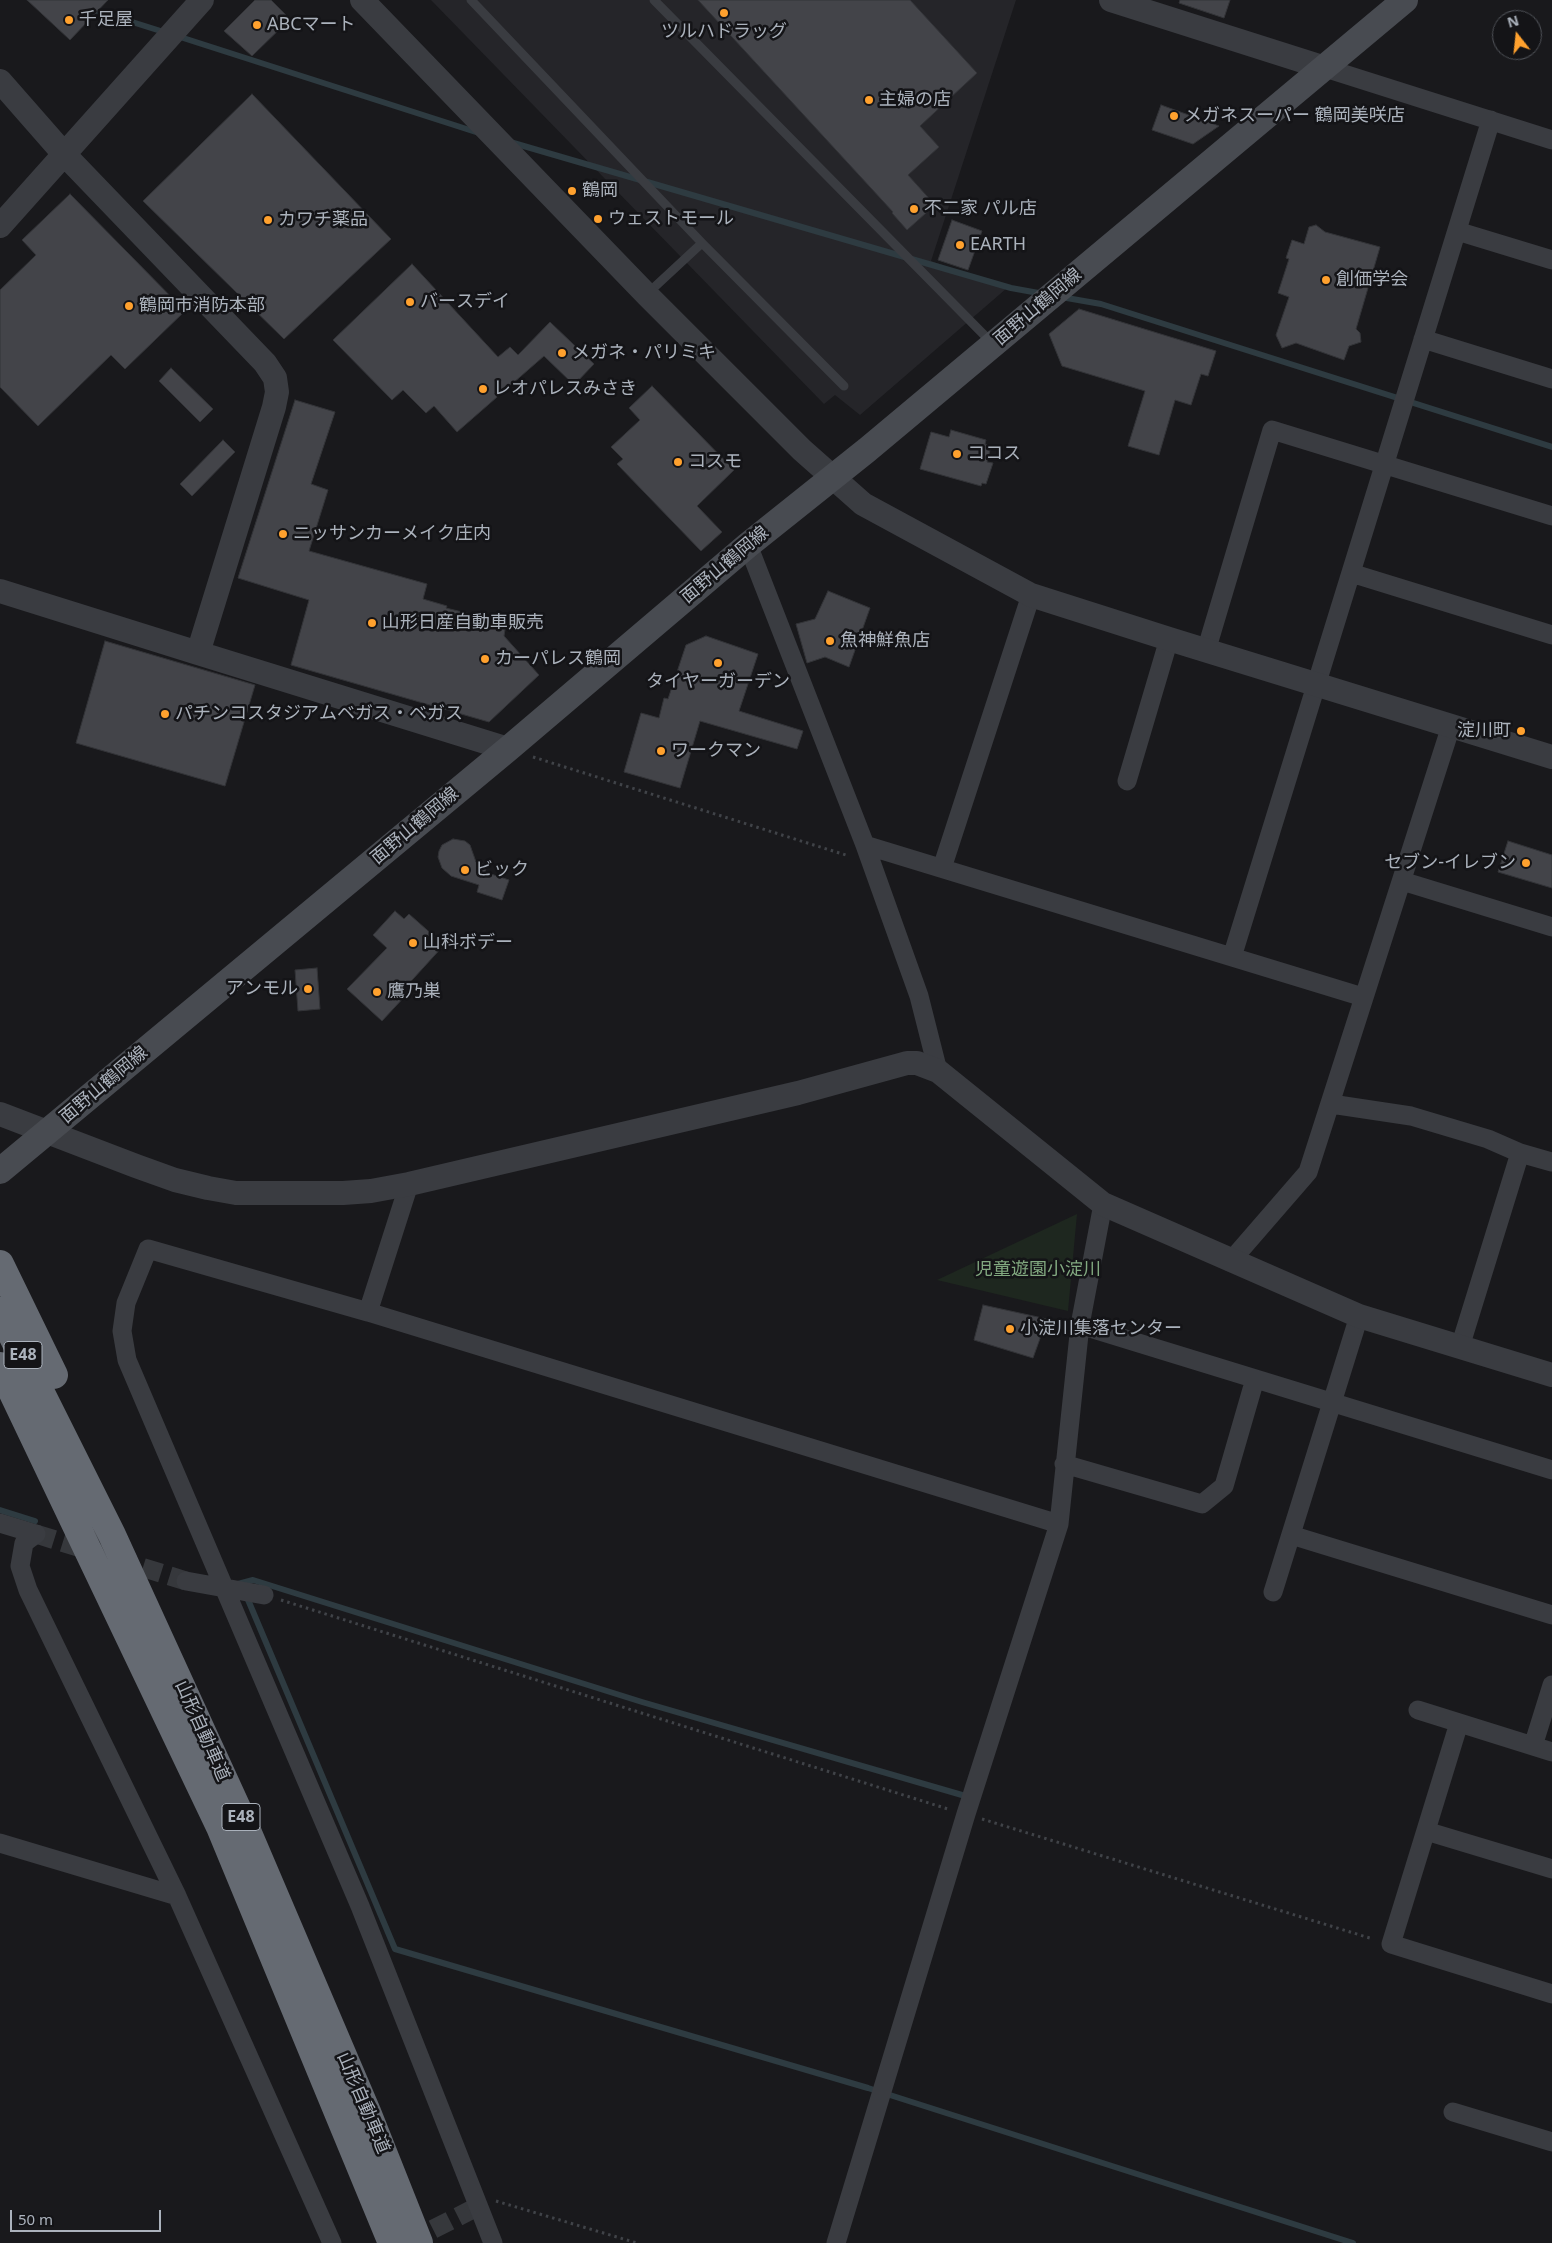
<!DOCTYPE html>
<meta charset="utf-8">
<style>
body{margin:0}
#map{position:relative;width:1552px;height:2243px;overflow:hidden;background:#19191c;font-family:"Noto Sans",sans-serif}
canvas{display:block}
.north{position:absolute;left:1492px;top:10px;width:50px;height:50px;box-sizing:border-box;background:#141417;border:1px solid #505359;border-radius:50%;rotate:344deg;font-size:14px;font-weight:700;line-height:20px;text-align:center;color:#abb2bc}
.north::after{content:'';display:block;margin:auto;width:18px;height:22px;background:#ffa12e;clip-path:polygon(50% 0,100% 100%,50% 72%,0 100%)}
.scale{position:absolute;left:10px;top:2210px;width:151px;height:22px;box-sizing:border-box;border:2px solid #abb2bc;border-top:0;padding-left:6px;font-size:15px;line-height:18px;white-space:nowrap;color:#abb2bc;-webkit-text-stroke:4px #141417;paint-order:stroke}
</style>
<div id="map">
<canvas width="1552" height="2243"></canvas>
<div class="north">N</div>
<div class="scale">50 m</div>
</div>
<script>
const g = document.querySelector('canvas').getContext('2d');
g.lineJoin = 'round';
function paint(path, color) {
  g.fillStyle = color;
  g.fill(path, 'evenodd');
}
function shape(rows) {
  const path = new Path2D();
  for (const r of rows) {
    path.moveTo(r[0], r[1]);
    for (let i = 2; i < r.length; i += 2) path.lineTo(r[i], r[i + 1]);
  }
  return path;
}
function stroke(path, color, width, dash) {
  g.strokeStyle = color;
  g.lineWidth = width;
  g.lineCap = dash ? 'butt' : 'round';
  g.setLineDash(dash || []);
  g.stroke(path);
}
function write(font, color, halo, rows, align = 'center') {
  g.font = font + ' "Noto Sans","Noto Sans JP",sans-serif';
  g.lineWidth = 5;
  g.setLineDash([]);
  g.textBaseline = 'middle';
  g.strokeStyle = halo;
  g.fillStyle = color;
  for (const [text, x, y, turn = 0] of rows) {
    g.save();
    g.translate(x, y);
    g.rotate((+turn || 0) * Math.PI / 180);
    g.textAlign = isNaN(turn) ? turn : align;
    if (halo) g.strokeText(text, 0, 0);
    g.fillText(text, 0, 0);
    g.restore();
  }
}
paint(shape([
 [431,0,1016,0,931,261,1007,288,860,415,835,395,824,404]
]), '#252529');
paint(shape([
 [1077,1214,1068,1311,937,1280]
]), '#1e271f');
stroke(shape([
 [91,9,167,33],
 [177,36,479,133],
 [510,142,1011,288,1044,294],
 [1061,297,1101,304,1552,447],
 [0,1510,35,1521],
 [238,1584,253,1580,642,1702,962,1795],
 [246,1595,395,1949,868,2088,1353,2243]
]), '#2e3b41', 6);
const building = shape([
 [27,0,108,0,70,40,27,0],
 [255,0,271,0,290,19,252,56,224,31,255,0],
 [698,0,910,0,977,73,920,126,939,147,908,175,935,205,907,230,892,213,893,212,698,0],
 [1180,0,1230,0,1224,18,1179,3,1180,0],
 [252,94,391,239,284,339,143,201,252,94],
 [1161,105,1219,126,1193,144,1152,130,1161,105],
 [70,194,185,311,125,369,111,355,38,426,0,387,0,290,36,255,22,240,70,194],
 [952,220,982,231,968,270,938,260,952,220],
 [1316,225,1325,232,1380,247,1356,329,1360,333,1361,342,1349,346,1344,360,1296,343,1282,348,1276,335,1289,297,1278,293,1289,259,1286,258,1292,240,1304,244,1309,227,1316,225],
 [412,264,498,357,510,347,518,355,550,322,594,364,574,385,544,356,457,432,434,406,426,413,403,390,392,400,333,340,412,264],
 [1079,309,1216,351,1208,376,1201,374,1191,405,1175,400,1159,455,1128,446,1145,391,1062,366,1049,334,1079,309],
 [171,368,213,409,200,422,159,381,171,368],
 [652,386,734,470,697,506,722,532,701,551,617,464,623,459,611,447,640,420,629,408,652,386],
 [295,400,335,412,311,484,328,490,309,551,427,584,423,599,447,606,446,608,506,623,504,636,539,675,489,722,291,665,309,600,238,578,295,400],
 [951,430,986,440,985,444,991,446,987,462,993,463,986,484,982,483,981,486,920,469,931,432,949,437,951,430],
 [223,440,235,452,192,496,180,484,223,440],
 [828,591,870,608,849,667,825,657,807,663,796,624,815,619,828,591],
 [706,636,758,654,739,711,803,731,797,749,700,721,680,788,624,772,641,713,659,718,664,698,668,699,686,645,706,636],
 [105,641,255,685,225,786,76,743,105,641],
 [453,839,465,841,470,845,476,862,487,865,485,872,509,880,502,900,477,892,479,885,451,876,442,868,438,857,439,851,442,845,453,839],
 [1508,841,1552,855,1552,888,1498,872,1508,841],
 [395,911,404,919,409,914,444,945,403,990,407,994,382,1021,347,989,387,948,373,935,395,911],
 [317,968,320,1009,298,1011,295,970,317,968],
 [983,1305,1047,1319,1033,1358,974,1340,983,1305]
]);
paint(building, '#434449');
stroke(building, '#333438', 1);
stroke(shape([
 [36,1534,186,1581],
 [408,2242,479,2206]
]), '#36383c', 19, [19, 9]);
stroke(shape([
 [533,757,849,856],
 [281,1600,948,1809],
 [982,1819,1373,1939],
 [496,2201,637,2243]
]), '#404348', 3, [2.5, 4]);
stroke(shape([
 [471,0,702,243,844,386],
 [654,0,992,343],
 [647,294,702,243]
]), '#3a3c41', 9);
stroke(shape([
 [1325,68,1552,140],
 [1457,231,1552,260],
 [1423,339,1552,379],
 [748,545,865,845,919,996,938,1071],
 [1351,573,1552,635],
 [1206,651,1272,430,1552,516],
 [1127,781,1169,639],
 [865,845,1363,997],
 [942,868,1031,595],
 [1402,881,1552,927],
 [1232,957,1491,120],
 [1331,1104,1411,1116,1488,1139,1520,1153,1552,1162],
 [409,1184,368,1312,148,1249,126,1303,122,1331,127,1360,360,1906,493,2243],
 [1230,1262,1308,1172,1451,726],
 [368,1312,1059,1524],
 [1080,1325,1552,1470],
 [1460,1347,1520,1153],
 [1064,1464,1202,1504,1224,1486,1255,1379],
 [0,1523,36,1534],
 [36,1534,24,1543,20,1566,28,1590,177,1896,332,2243],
 [1291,1535,1552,1615],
 [186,1581,264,1595],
 [1273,1592,1359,1316],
 [1418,1710,1552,1752],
 [1459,1723,1391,1944,1552,1994],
 [1533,1746,1552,1685],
 [1426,1831,1552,1869],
 [0,1843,177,1896],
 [1453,2112,1552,2142],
 [836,2243,966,1814,1059,1524,1080,1325,1103,1204]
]), '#3a3c41', 19);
stroke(shape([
 [362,0,647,295,802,450,863,504,1031,595,1169,639,1552,757],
 [1111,0,1325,68],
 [0,81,64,154,265,363,275,378,277,392,274,407,198,653,0,591],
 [0,226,202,0],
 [198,653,508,749],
 [0,1114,136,1166,175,1180,208,1188,236,1193,343,1193,371,1191,409,1184,798,1093,907,1063,917,1063,938,1071,1103,1204,1359,1316,1552,1375]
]), '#3a3c41', 24);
stroke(shape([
 [0,1171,508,749,748,545,867,450,1405,0]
]), '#484b51', 26);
stroke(shape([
 [0,1264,54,1375],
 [0,1311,112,1535,242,1819,367,2112,419,2243],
 [0,1366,220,1827,392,2243]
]), '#656a72', 28);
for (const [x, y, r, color] of [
 [724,13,5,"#ffa12e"],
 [69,20,5,"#ffa12e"],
 [257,25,5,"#ffa12e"],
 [869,100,5,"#ffa12e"],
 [1174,116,5,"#ffa12e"],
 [572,191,5,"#ffa12e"],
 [914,209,5,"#ffa12e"],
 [598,219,5,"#ffa12e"],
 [268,220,5,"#ffa12e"],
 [960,245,5,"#ffa12e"],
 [1326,280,5,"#ffa12e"],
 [410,302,5,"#ffa12e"],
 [129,306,5,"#ffa12e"],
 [562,353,5,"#ffa12e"],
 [483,389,5,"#ffa12e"],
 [957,454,5,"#ffa12e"],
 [678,462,5,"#ffa12e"],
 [283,534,5,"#ffa12e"],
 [372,623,5,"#ffa12e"],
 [830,641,5,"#ffa12e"],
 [485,659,5,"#ffa12e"],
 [718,663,5,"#ffa12e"],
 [165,714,5,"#ffa12e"],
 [1521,731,5,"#ffa12e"],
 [661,751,5,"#ffa12e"],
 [1526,863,5,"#ffa12e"],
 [465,870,5,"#ffa12e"],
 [413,943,5,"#ffa12e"],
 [308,989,5,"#ffa12e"],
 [377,992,5,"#ffa12e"],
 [1010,1329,5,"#ffa12e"]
]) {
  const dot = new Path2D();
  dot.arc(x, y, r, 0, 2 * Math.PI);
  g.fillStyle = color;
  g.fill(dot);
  stroke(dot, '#141417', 2);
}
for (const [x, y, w] of [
 [23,1355,38],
 [241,1817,38]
]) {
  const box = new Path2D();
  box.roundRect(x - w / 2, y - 13.5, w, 27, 4);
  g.fillStyle = '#141417';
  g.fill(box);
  stroke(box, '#abb2bc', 1);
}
write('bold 16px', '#abb2bc', null, [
 ["E48",23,1355],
 ["E48",241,1817]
]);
write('18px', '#abb2bc', '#141417', [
 ["千足屋",79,20],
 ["ABCマート",267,25],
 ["ツルハドラッグ",724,32,"center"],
 ["主婦の店",879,100],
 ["メガネスーパー 鶴岡美咲店",1184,116],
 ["鶴岡",582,191],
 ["不二家 パル店",924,209],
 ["ウェストモール",608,219],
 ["カワチ薬品",278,220],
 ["EARTH",970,245],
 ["創価学会",1336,280],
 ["バースデイ",420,302],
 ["鶴岡市消防本部",139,306],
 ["メガネ・パリミキ",572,353],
 ["レオパレスみさき",493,389],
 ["ココス",967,454],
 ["コスモ",688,462],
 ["ニッサンカーメイク庄内",293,534],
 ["山形日産自動車販売",382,623],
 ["魚神鮮魚店",840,641],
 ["カーパレス鶴岡",495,659],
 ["タイヤーガーデン",718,682,"center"],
 ["パチンコスタジアムベガス・ベガス",175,714],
 ["淀川町",1511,731,"right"],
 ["ワークマン",671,751],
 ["セブン-イレブン",1516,863,"right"],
 ["ビック",475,870],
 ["山科ボデー",423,943],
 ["アンモル",298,989,"right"],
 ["鷹乃巣",387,992],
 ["小淀川集落センター",1020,1329]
], 'left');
write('18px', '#abb2bc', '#141417', [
 ["面野山鶴岡線",1038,307,-40],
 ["面野山鶴岡線",725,565,-40],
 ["面野山鶴岡線",415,826,-40],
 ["面野山鶴岡線",104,1085,-40],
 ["山形自動車道",202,1731,66],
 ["山形自動車道",363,2103,67]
]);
write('18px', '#82a980', '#141417', [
 ["児童遊園小淀川",1038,1270]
]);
</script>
